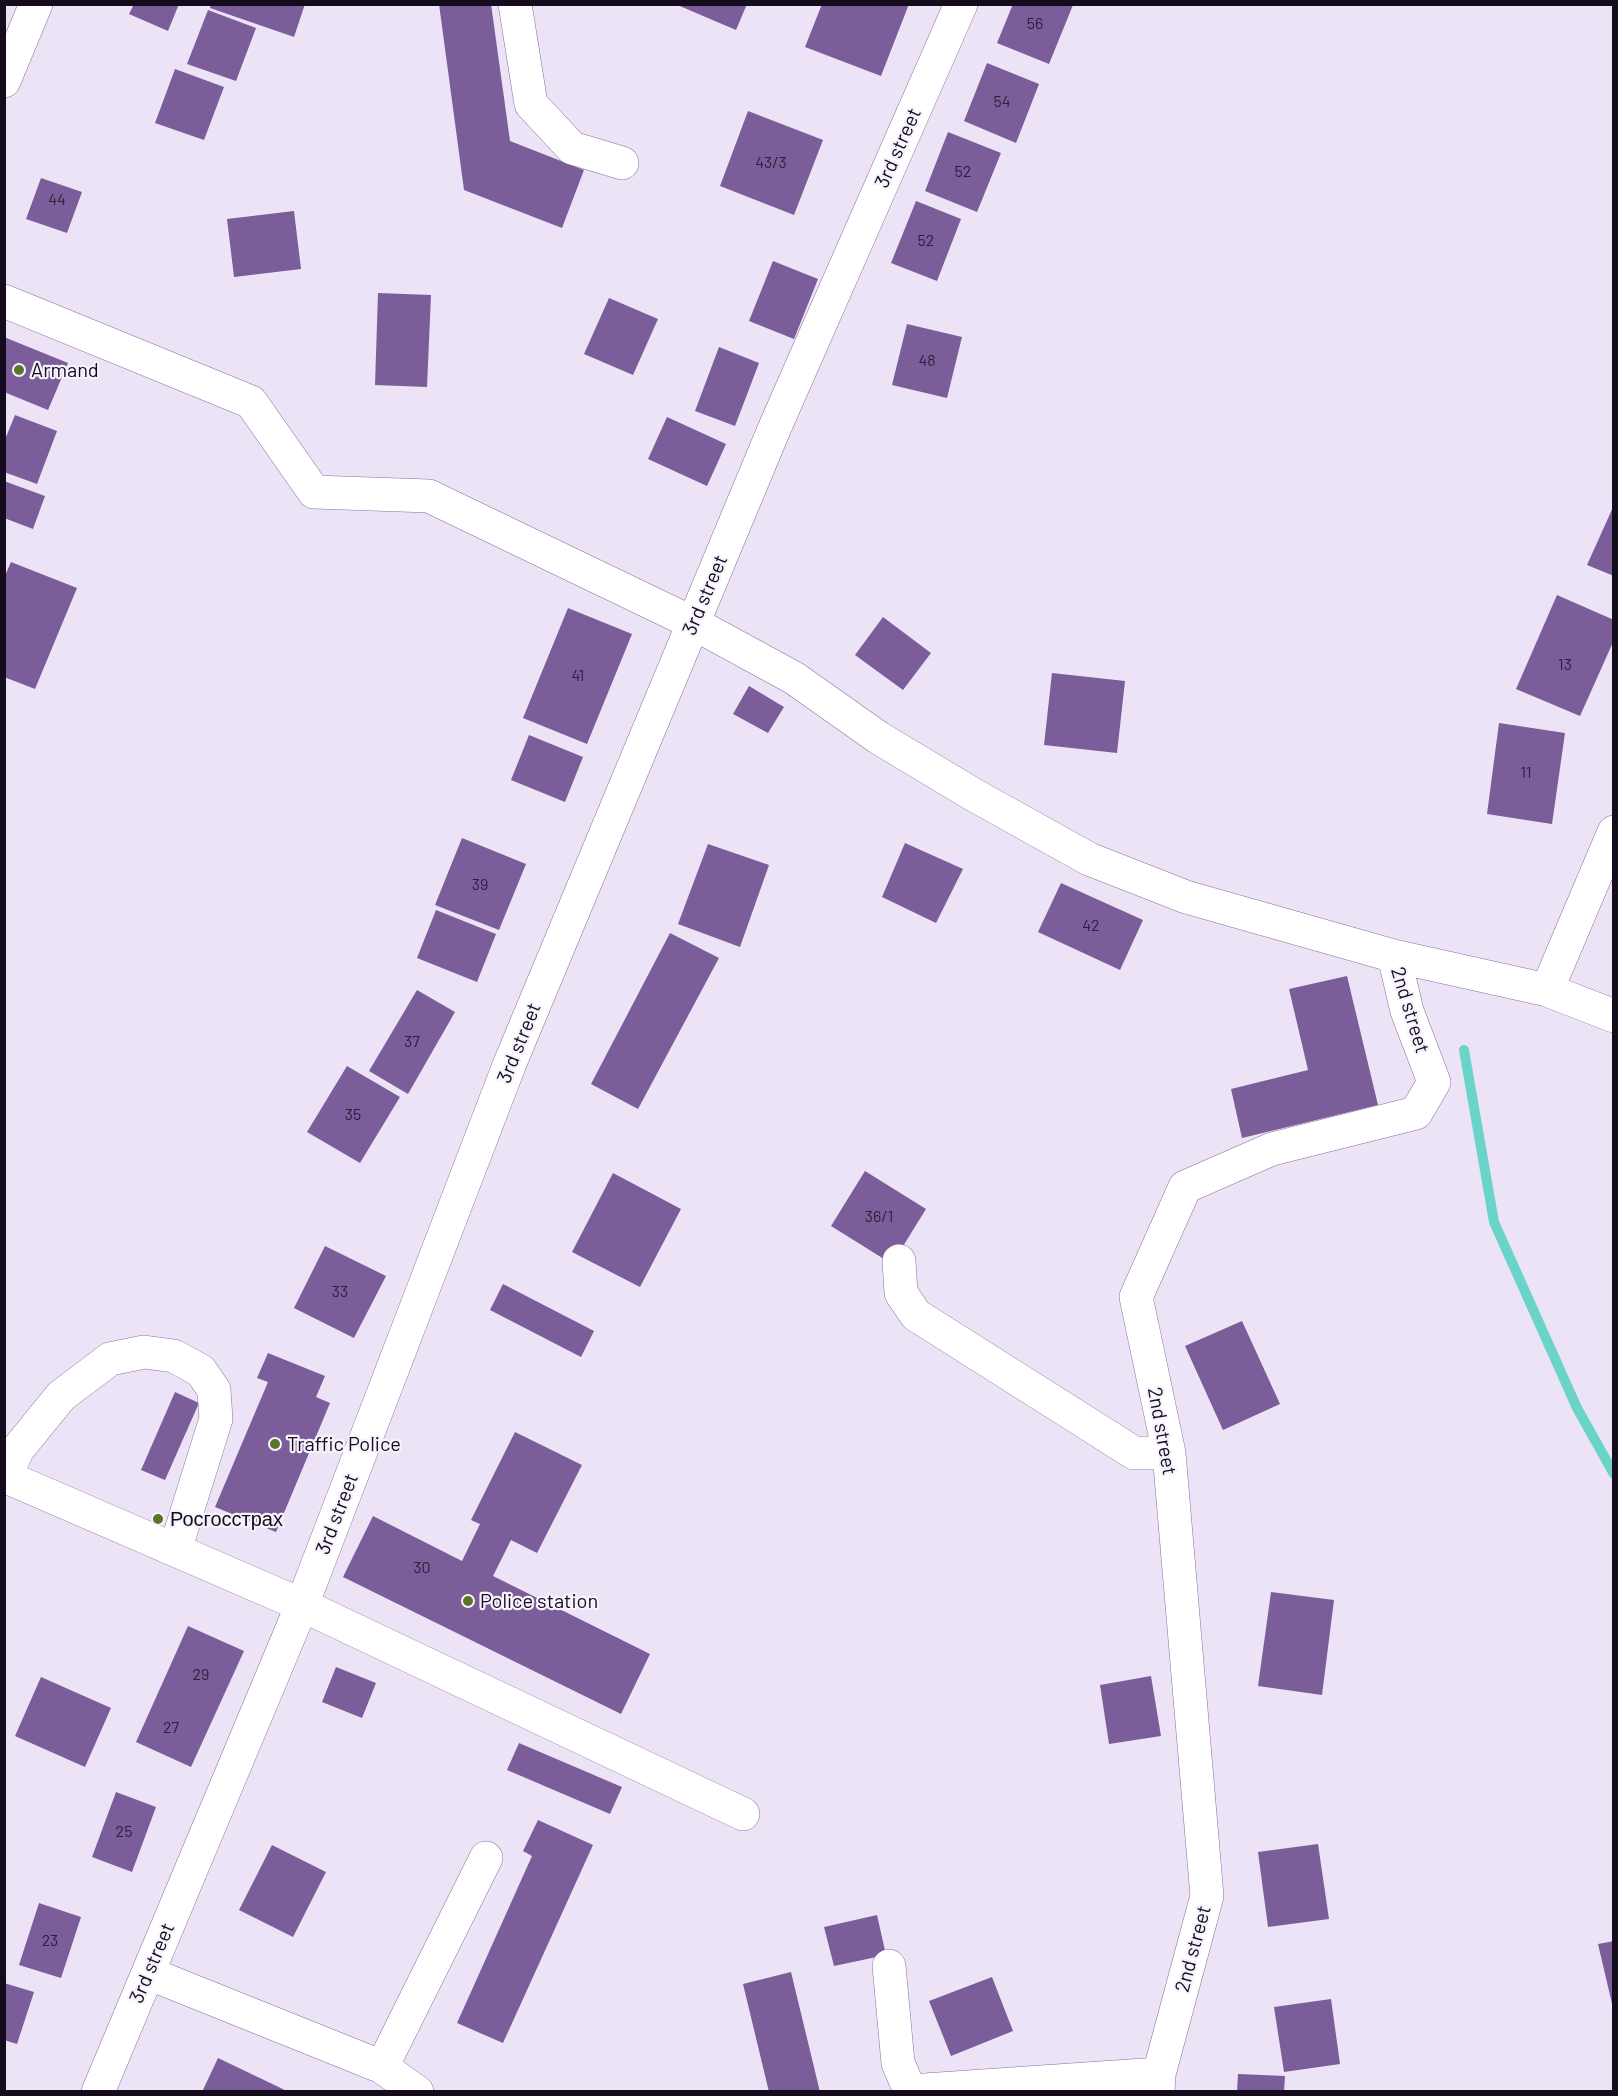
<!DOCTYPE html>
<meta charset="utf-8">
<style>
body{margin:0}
#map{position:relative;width:1618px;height:2096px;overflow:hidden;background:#ece3f7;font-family:Barlow,sans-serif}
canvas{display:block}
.frame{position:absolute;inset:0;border:6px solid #140b1c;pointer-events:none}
</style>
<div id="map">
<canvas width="1618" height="2096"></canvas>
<div class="frame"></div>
</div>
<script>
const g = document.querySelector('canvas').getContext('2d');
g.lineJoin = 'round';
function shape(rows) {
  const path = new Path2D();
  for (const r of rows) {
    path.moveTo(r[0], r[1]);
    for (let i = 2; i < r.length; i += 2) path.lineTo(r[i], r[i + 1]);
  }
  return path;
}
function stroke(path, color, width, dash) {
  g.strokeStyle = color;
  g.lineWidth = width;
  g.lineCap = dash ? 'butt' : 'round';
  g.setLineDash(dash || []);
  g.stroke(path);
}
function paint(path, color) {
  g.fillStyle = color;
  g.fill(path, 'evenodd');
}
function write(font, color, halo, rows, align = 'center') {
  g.font = font + ' Barlow,sans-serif';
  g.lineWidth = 4.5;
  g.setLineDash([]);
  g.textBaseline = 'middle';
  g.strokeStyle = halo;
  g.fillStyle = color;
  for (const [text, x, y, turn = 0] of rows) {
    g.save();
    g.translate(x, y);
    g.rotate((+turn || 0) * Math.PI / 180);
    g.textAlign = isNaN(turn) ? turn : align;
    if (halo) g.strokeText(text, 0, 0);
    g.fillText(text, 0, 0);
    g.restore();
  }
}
stroke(shape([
 [1464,1050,1494,1222,1577,1408,1614,1474]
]), '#6bd4c8', 10);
paint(shape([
 [134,4,179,4,168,31,129,14],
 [211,4,305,4,294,37,210,8],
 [439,4,491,4,510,141,584,170,562,228,464,190],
 [675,4,747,4,736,30],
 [822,4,909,4,881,76,805,47],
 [1013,4,1073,5,1049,64,997,43],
 [208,10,256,28,236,81,187,64],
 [987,63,1039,84,1016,143,964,121],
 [175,69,224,87,204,140,155,123],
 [748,111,823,140,794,215,720,186],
 [948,132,1001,153,977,212,925,191],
 [41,178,82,192,67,233,26,219],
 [916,201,961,219,937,281,891,263],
 [294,211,301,269,234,277,227,219],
 [773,261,818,279,794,339,749,321],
 [378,293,431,295,427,387,375,385],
 [609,298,658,319,633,375,584,354],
 [907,324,962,337,947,398,892,385],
 [4,337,68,363,48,410,4,392],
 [719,347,759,363,735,426,695,411],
 [15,415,57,431,37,484,4,472,4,442],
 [667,417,726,444,707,486,648,459],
 [4,481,45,496,33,529,4,518],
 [1614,505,1614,576,1587,565],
 [11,562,77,588,35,689,4,677,4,578],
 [1557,595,1614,620,1614,640,1580,716,1516,689],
 [568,608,632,634,587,744,523,718],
 [883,617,931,653,903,690,855,655],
 [1052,673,1125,681,1117,753,1044,745],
 [749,686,784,707,768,733,733,714],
 [1499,723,1565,733,1552,824,1487,814],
 [529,735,583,757,565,802,511,780],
 [462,838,526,864,499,930,435,905],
 [905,843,963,869,936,923,882,897],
 [708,844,769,865,740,947,678,924],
 [1061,883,1143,920,1120,970,1038,932],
 [436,910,496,934,477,982,417,958],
 [670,933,719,958,638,1109,591,1084],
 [1347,976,1378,1105,1242,1138,1231,1089,1308,1070,1289,989],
 [417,990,455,1012,408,1094,369,1071],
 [347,1066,400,1097,360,1163,307,1132],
 [865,1171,926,1209,892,1264,831,1226],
 [613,1173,681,1209,640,1287,572,1252],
 [325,1246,386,1276,354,1338,294,1308],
 [503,1284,594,1331,581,1357,490,1310],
 [1242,1321,1280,1404,1223,1430,1185,1346],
 [268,1353,325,1376,316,1397,330,1403,276,1532,215,1507,268,1382,257,1378],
 [175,1392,199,1403,165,1480,141,1470],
 [515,1432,582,1465,537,1553,511,1540,493,1576,650,1654,621,1714,343,1577,373,1516,462,1561,480,1524,471,1520],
 [1271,1592,1334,1600,1322,1695,1258,1686],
 [188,1626,244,1651,191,1767,136,1742],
 [336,1667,376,1683,362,1718,322,1702],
 [1151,1676,1161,1736,1109,1744,1100,1685],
 [41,1677,111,1708,85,1767,15,1736],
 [519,1743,622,1787,610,1814,507,1770],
 [116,1792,156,1807,132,1872,92,1857],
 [538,1820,593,1845,503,2043,457,2023,532,1856,523,1851],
 [1318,1844,1329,1919,1268,1927,1258,1852],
 [272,1845,326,1872,293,1937,239,1910],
 [39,1903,81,1917,61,1978,19,1965],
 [877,1915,886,1955,834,1966,824,1927],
 [1614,1941,1614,2008,1613,2008,1598,1944],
 [791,1972,820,2092,769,2092,743,1984],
 [992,1977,1013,2031,951,2056,929,2001],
 [4,1983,34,1992,17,2044,4,2040],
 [1331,1999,1340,2064,1284,2072,1274,2007],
 [218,2058,289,2092,202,2092],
 [1238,2074,1285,2076,1284,2092,1237,2092]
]), '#7b5d9a');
const minor = shape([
 [515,4,531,104,572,148,622,163],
 [4,301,251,402,314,492,429,496,693,623,794,678,879,738,974,795,1089,859,1186,897,1394,956,1547,990,1614,1016],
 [1547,990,1614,832],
 [899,1261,901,1293,916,1315,1134,1453,1169,1453],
 [4,1476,302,1605,743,1814],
 [5,1476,18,1449,61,1396,110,1359,144,1352,174,1356,201,1371,214,1390,216,1419,175,1550],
 [889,1966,898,2063,910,2091,1159,2074],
 [148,1973,382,2067,486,1858],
 [382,2067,417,2092],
 [98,2092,302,1605,510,1063,775,427,961,4],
 [1158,2092,1159,2074,1207,1896,1169,1453,1136,1297,1185,1187,1272,1149,1416,1113,1434,1082,1407,1011,1394,956]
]);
const major = shape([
 [4,81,36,4]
]);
stroke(minor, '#87719e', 34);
stroke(major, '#87719e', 34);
stroke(minor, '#fff', 33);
stroke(major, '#fff', 33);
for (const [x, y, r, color] of [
 [19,370,6,"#5a7528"],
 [275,1444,6,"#5a7528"],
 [158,1519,6,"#5a7528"],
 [468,1601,6,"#5a7528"]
]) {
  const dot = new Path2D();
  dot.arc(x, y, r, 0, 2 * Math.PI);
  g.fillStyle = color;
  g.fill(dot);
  stroke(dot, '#f7f3fd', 2);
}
write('16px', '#2e203c', null, [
 ["56",1035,24],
 ["54",1002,102],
 ["43/3",771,163],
 ["52",963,172],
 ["44",57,200],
 ["52",926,241],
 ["48",927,361],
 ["13",1565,665],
 ["41",578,676],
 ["11",1526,773],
 ["39",480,885],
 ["42",1091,926],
 ["37",412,1042],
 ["35",353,1115],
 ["36/1",879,1217],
 ["33",340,1292],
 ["30",422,1568],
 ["29",201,1675],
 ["27",171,1728],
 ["25",124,1832],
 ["23",50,1941]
]);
write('20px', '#140b1c', '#f7f3fd', [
 ["3rd street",898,148,-66],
 ["3rd street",705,595,-67],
 ["2nd street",1410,1010,73],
 ["3rd street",519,1043,-68],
 ["2nd street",1162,1431,80],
 ["3rd street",337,1514,-69],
 ["2nd street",1193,1949,-75],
 ["3rd street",152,1963,-67]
]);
write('20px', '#140b1c', '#f7f3fd', [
 ["Armand",31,370],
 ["Traffic Police",287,1444],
 ["Росгосстрах",170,1519],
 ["Police station",480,1601]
], 'left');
</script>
